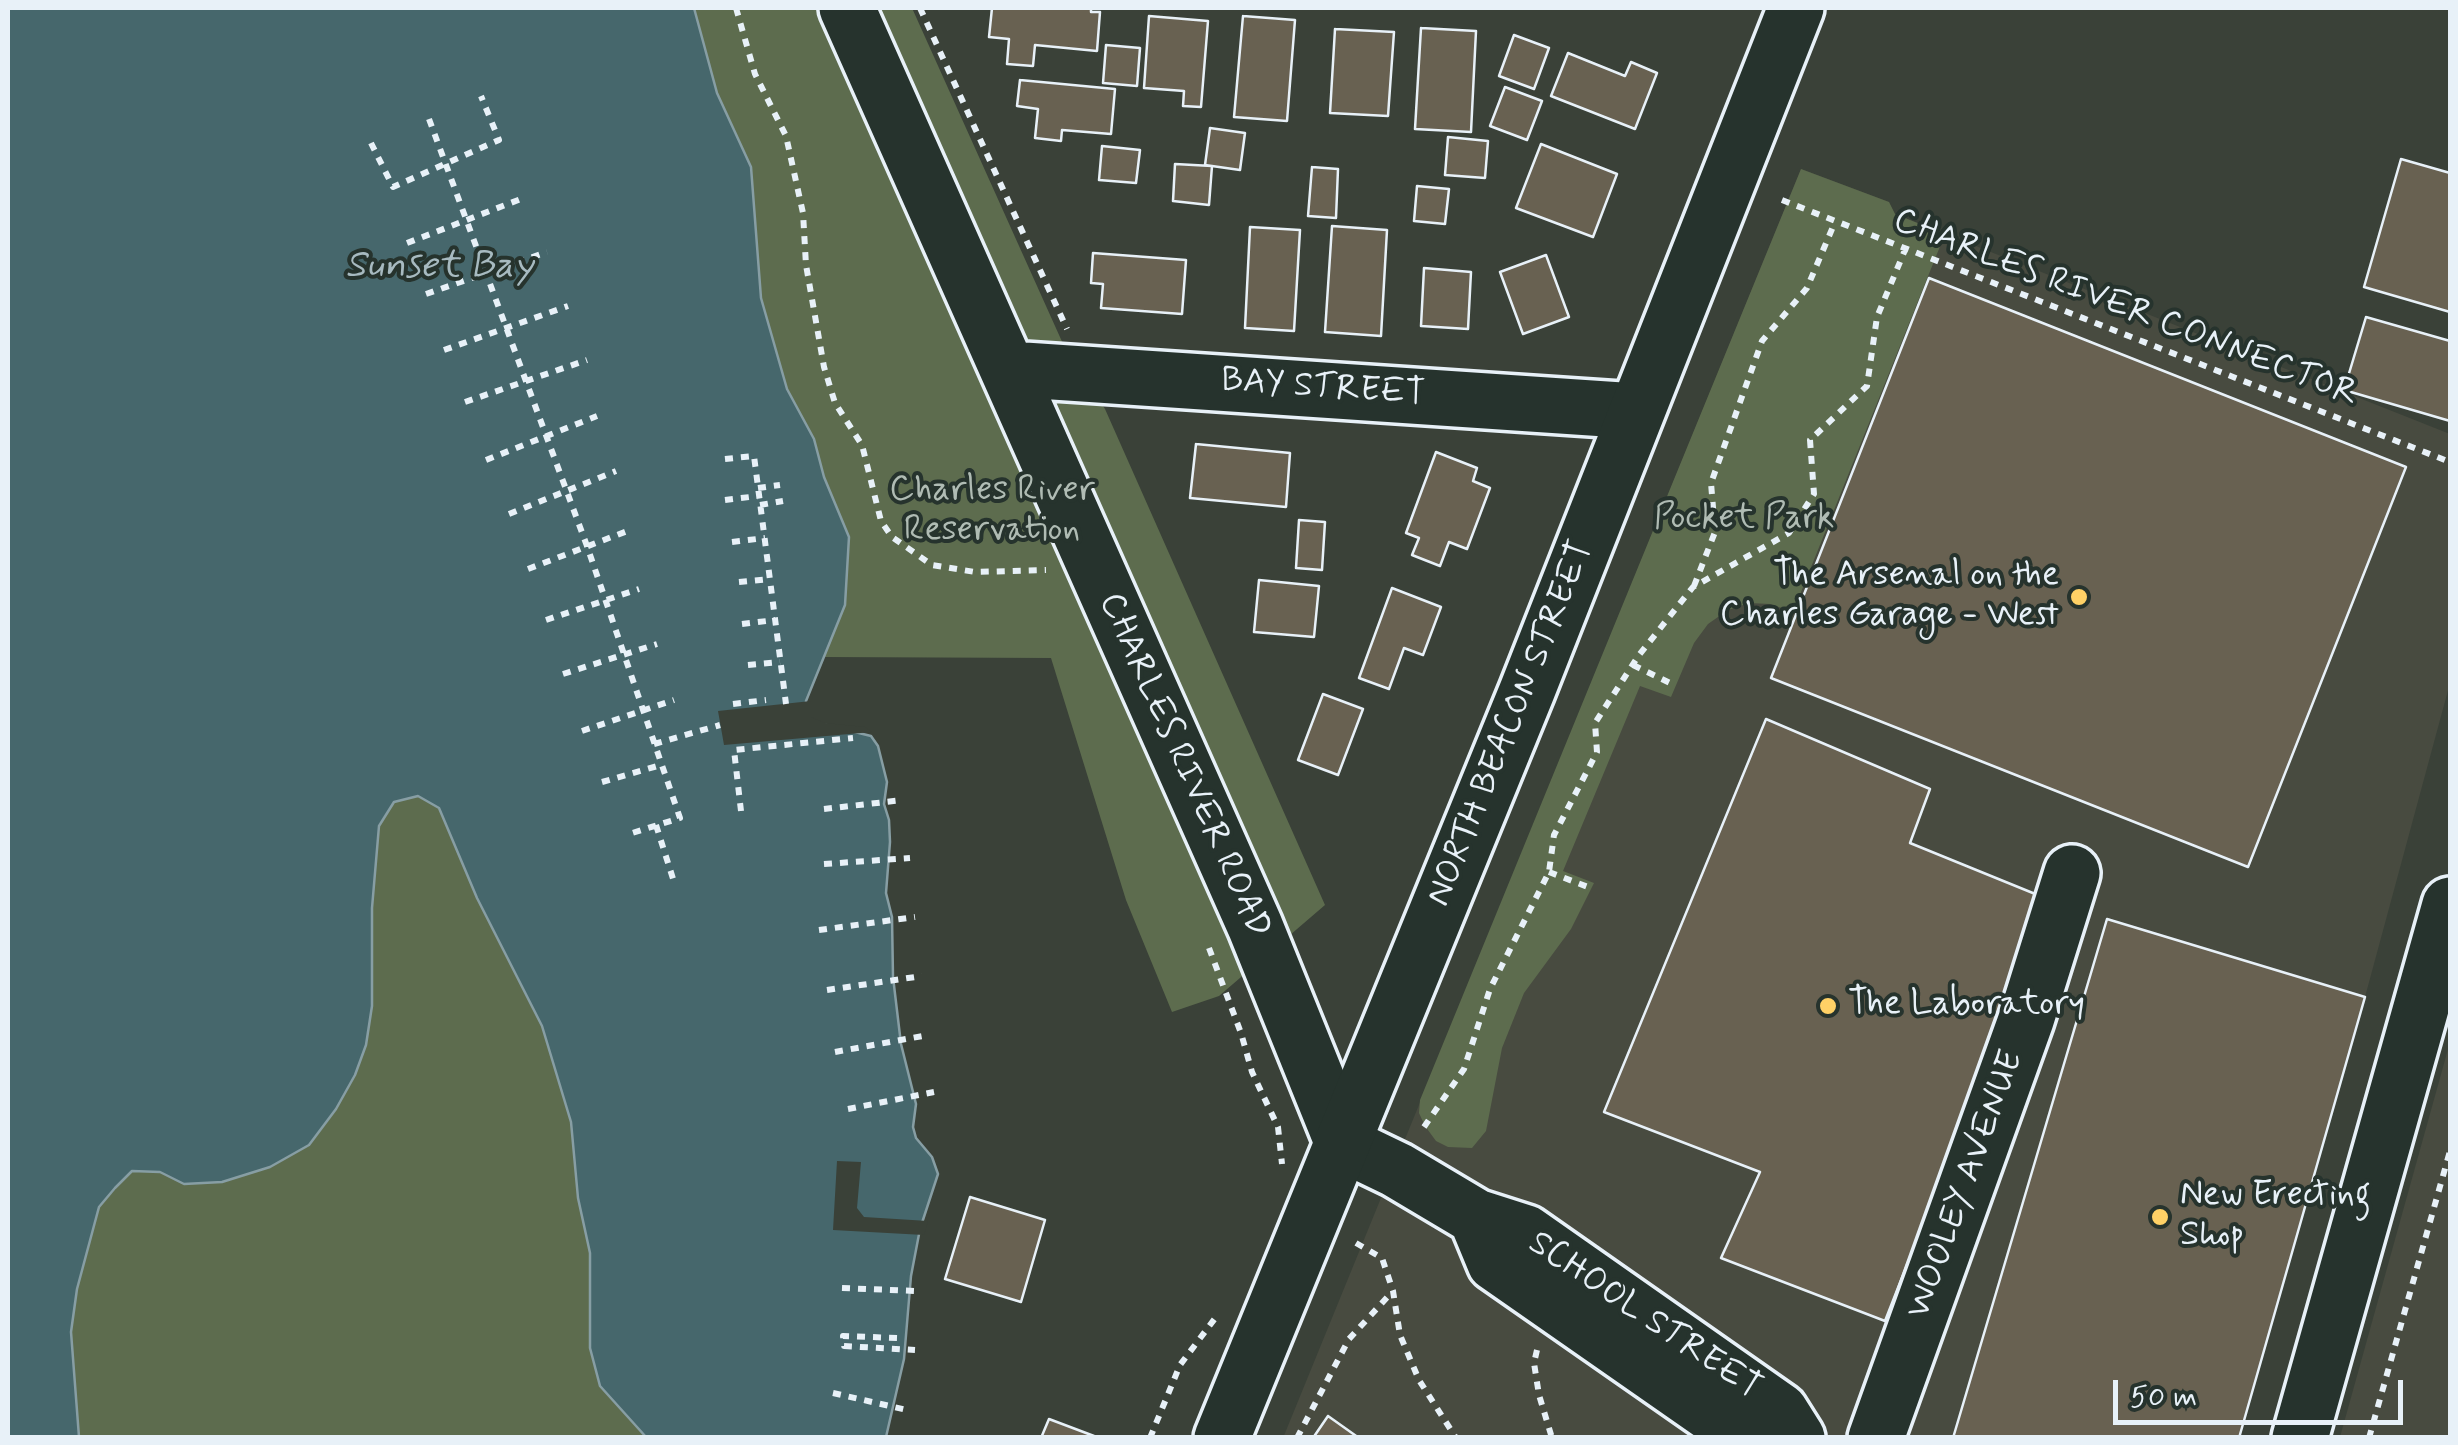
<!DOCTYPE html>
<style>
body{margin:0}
#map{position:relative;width:2458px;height:1445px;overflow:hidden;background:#3a4138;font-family:Mynerve,sans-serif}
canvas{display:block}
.frame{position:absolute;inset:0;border:10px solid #e8f1f8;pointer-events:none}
.scale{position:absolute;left:2113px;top:1380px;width:290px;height:45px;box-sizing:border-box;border:5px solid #e8f1f8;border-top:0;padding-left:12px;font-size:30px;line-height:35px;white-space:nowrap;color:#e8f1f8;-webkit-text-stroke:8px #26332d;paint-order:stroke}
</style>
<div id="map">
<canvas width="2458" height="1445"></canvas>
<div class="frame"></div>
<div class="scale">50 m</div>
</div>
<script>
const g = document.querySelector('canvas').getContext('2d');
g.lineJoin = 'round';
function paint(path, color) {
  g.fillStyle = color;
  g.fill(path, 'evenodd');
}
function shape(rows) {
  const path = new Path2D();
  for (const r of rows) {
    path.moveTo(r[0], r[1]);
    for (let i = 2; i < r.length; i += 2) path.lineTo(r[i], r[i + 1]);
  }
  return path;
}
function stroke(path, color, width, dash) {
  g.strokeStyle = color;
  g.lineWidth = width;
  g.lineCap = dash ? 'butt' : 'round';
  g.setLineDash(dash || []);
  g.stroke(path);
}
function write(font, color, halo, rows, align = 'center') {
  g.font = font + ' Mynerve,sans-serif';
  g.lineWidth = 8;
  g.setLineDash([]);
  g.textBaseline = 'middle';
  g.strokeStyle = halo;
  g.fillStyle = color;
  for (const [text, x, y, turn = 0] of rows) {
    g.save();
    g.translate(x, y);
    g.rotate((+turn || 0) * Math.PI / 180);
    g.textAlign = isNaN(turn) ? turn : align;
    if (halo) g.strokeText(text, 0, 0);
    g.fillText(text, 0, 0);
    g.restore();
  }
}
paint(shape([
 [1801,169,1889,202,1895,214,2450,434,2450,683,2365,997,2237,1437,1283,1438],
 [2450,1042,2450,1437,2340,1437]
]), '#484b40');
paint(shape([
 [694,8,912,8,1064,346,1105,409,1325,905,1219,996,1172,1012,1126,900,1051,658,822,657,845,605,849,537,824,477,814,439,787,389,761,298,751,167,717,93],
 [1801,169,1889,202,1895,214,1945,234,1793,612,1770,604,1749,603,1728,610,1708,624,1694,643,1671,697,1640,686,1563,871,1594,883,1571,929,1524,993,1502,1048,1486,1131,1472,1148,1448,1147,1436,1141,1425,1126,1419,1113,1420,1100],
 [418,796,439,807,477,898,542,1026,571,1122,578,1198,590,1253,590,1348,600,1386,646,1437,79,1438,71,1332,77,1289,99,1207,132,1171,160,1172,184,1184,270,1167,309,1145,355,1075,371,971,372,908,379,826,394,802]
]), '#5d6c4e');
const water = shape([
 [8,8,694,8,717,93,751,167,761,298,787,389,814,439,824,477,849,537,845,605,806,701,806,720,871,736,878,746,887,782,884,804,889,820,890,842,886,893,892,917,893,977,901,1044,916,1104,913,1127,916,1138,932,1157,938,1174,920,1229,911,1276,904,1359,886,1437,646,1437,600,1386,590,1348,590,1253,578,1198,571,1122,542,1026,477,898,439,808,418,796,394,802,379,826,372,908,372,1006,366,1045,355,1075,336,1109,309,1145,270,1167,222,1182,184,1184,160,1172,132,1171,115,1188,99,1207,77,1289,71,1332,79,1437,8,1438,8,8]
]);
paint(water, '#46676c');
stroke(water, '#879ea4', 2.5);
paint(shape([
 [811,701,811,717,825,723,865,727,872,732,724,745,718,711],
 [837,1161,861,1162,857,1208,864,1217,928,1221,924,1235,833,1230]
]), '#3a4138');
const building = shape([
 [992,8,1091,8,1091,12,1100,12,1097,51,1035,45,1033,66,1007,64,1009,39,989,37,992,8],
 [1149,16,1208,21,1201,107,1183,106,1184,91,1144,88,1149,16],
 [1243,16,1295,20,1287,121,1234,117,1243,16],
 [1421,28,1476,31,1471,132,1415,129,1421,28],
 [1335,29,1394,32,1388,116,1330,113,1335,29],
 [1514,35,1549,48,1534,89,1499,76,1514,35],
 [1106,45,1140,48,1137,86,1103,83,1106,45],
 [1568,53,1625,76,1631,62,1657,73,1635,129,1551,96,1568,53],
 [1020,80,1115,89,1111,134,1062,130,1061,141,1035,138,1038,109,1017,106,1020,80],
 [1505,87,1542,101,1527,140,1490,126,1505,87],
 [1210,128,1245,133,1240,170,1205,165,1210,128],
 [1448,137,1488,141,1485,178,1445,175,1448,137],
 [1541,144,1617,174,1593,237,1516,208,1541,144],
 [1102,146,1140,150,1136,183,1099,180,1102,146],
 [2401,159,2450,173,2450,312,2364,287,2401,159],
 [1175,164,1212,166,1209,205,1173,201,1175,164],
 [1312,167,1338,169,1336,218,1308,216,1312,167],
 [1417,186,1449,189,1445,224,1414,221,1417,186],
 [1332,226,1387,230,1381,336,1325,332,1332,226],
 [1250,227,1300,230,1294,331,1245,328,1250,227],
 [1093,253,1186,260,1182,314,1101,308,1103,284,1091,283,1093,253],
 [1546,255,1569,317,1523,334,1500,272,1546,255],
 [1424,268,1471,272,1468,329,1421,326,1424,268],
 [1929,278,2406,467,2248,867,1771,678,1929,278],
 [2366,317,2450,341,2450,421,2344,390,2366,317],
 [1196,444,1290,453,1286,507,1190,498,1196,444],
 [1436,452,1477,468,1473,481,1490,488,1467,549,1449,542,1440,566,1412,555,1419,538,1406,533,1436,452],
 [1299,520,1325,522,1322,570,1296,568,1299,520],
 [1259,580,1319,586,1314,637,1254,632,1259,580],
 [1392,588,1441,607,1423,655,1404,648,1389,689,1359,678,1392,588],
 [1323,694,1363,709,1338,775,1298,760,1323,694],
 [1766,719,1930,789,1910,843,2050,900,1885,1321,1721,1258,1760,1172,1604,1112,1766,719],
 [2107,919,2365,997,2239,1438,1953,1438,2107,919],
 [970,1197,1045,1220,1021,1302,945,1279,970,1197],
 [1328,1416,1359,1438,1313,1438,1328,1416],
 [1049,1419,1094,1436,1041,1438,1049,1419]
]);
paint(building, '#686151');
stroke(building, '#e8f1f8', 2.5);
const minor = shape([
 [847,8,1255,926,1343,1144,1397,1170,1476,1217,1526,1233,1780,1411,1797,1438],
 [1009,369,1636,411],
 [1476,1217,1495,1263,1746,1438],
 [1876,1438,2026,1020,2072,873]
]);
const major = shape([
 [1222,1438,1527,691,1796,8],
 [2300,1438,2450,905]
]);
stroke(minor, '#e8f1f8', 62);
stroke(major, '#e8f1f8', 62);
stroke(shape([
 [736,8,755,74,786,136,803,213,806,265,824,367,835,403,862,445,881,521,892,537,932,565,975,572,1046,570],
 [920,8,1067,329],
 [429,119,587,546,680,818,629,834],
 [371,143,393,187,499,140,481,96],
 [1782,200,2450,462],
 [407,243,526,197],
 [426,294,547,252],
 [444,350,568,306],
 [465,402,587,360],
 [725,459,754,456,786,704],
 [486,460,597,416],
 [758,488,780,485],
 [725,500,758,496],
 [760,505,783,501],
 [509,514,616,471],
 [732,542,765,538],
 [528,569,630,530],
 [739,582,770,579],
 [1694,586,1715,532,1711,483,1762,341,1807,288,1835,222],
 [546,620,639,589],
 [742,624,775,620],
 [748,665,780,662],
 [1633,665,1670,683],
 [563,674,657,644],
 [733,704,766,700],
 [582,731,674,700],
 [654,744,720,725],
 [602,782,661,765],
 [824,809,903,800],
 [741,811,734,750,853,738],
 [656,825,675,885],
 [824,864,910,858],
 [1549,872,1593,889],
 [819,930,915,917],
 [1209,948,1241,1033,1252,1072,1278,1127,1282,1164],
 [827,990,922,976],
 [835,1052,928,1035],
 [848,1109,934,1092],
 [1424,1127,1464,1069,1490,989,1549,872,1554,835,1597,752,1595,723,1639,655,1693,587,1789,533,1814,494,1810,440,1867,386,1877,317,1905,250],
 [1356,1243,1382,1258,1393,1291,1400,1335,1419,1380,1456,1438],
 [842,1288,917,1291],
 [897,1338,843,1336,844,1346,915,1350],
 [1537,1350,1534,1363,1539,1395,1552,1438],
 [833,1393,907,1410],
 [1150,1438,1180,1365,1219,1313],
 [1297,1438,1349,1339,1392,1292],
 [2369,1438,2450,1151]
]), '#e8f1f8', 6, [8, 8]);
stroke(minor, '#26332d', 55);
stroke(major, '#26332d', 55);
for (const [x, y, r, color] of [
 [2079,597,10,"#ffd166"],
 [1828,1006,10,"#ffd166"],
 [2160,1217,10,"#ffd166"]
]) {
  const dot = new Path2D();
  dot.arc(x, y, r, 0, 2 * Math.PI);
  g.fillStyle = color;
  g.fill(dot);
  stroke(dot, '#26332d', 4);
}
write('35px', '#e8f1f8', '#26332d', [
 ["CHARLES RIVER CONNECTOR",2125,309,21],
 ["BAY STREET",1323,389,4],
 ["NORTH BEACON STREET",1512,724,-68],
 ["CHARLES RIVER ROAD",1183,766,66],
 ["WOOLEY AVENUE",1967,1185,-70],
 ["SCHOOL STREET",1644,1317,34]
]);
write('35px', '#b0bcb4', '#26332d', [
 ["Charles River",992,492],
 ["Reservation",992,532],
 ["Pocket Park",1744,520]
]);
write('35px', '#e8f1f8', '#26332d', [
 ["The Arsenal on the",2059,577,"right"],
 ["Charles Garage - West",2059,617,"right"],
 ["The Laboratory",1848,1006],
 ["New Erecting",2180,1197],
 ["Shop",2180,1237]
], 'left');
write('italic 38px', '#a7bac0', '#26332d', [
 ["Sunset Bay",439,268]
]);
</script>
